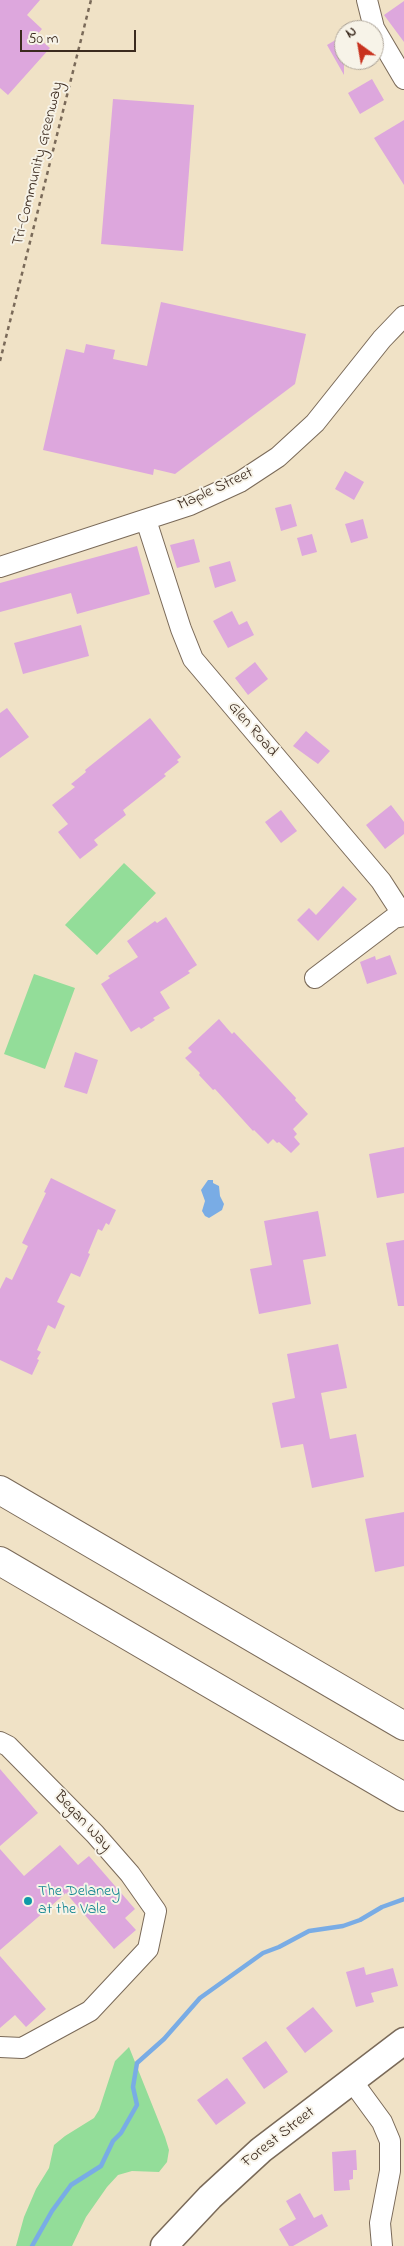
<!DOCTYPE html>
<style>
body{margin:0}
#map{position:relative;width:404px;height:2246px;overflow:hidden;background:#f0e2c6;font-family:"Indie Flower",sans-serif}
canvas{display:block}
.north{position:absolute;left:334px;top:20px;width:50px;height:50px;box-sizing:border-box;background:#f7f3e8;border:1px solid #aca397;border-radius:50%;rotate:328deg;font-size:14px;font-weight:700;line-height:20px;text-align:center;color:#3b2a1e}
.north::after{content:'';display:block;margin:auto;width:18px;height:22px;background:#c8321e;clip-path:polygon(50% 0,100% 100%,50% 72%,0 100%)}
.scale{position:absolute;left:20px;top:30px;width:116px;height:22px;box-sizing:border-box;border:2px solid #3b2a1e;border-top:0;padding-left:6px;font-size:15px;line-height:18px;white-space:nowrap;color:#3b2a1e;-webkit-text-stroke:4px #f7f3e8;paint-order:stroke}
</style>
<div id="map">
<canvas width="404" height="2246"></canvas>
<div class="north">N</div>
<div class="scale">50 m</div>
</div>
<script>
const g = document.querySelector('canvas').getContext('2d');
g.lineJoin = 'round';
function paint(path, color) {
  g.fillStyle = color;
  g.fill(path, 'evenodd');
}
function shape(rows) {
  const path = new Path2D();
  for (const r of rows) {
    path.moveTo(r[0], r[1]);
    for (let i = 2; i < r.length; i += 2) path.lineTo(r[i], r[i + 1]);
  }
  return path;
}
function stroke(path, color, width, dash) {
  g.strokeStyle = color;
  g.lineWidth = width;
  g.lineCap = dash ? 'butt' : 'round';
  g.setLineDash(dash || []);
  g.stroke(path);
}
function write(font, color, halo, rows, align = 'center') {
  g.font = font + ' "Indie Flower",sans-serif';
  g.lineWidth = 4;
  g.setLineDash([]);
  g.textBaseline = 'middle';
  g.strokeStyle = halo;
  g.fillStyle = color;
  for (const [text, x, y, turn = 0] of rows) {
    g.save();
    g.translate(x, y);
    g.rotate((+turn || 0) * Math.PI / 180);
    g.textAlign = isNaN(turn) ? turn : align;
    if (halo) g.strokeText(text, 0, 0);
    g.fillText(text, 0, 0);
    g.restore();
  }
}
paint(shape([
 [124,863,156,893,97,955,65,925],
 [34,974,75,988,45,1069,4,1054],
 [129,2047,165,2137,169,2150,167,2162,159,2172,132,2171,118,2175,107,2187,86,2217,72,2246,16,2246,24,2217,36,2189,49,2168,54,2145,65,2136,94,2118,99,2110,115,2061]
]), '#93dd99');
paint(shape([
 [208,1180,213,1180,213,1183,219,1186,220,1196,224,1204,222,1210,209,1218,205,1216,202,1211,205,1201,201,1190]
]), '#79ace5');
stroke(shape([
 [32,2246,52,2211,71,2185,101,2166,113,2141,121,2133,137,2105,133,2087,137,2063,164,2039,200,1998,263,1953,279,1947,309,1931,343,1926,360,1920,382,1907,404,1899]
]), '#79ace5', 4.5);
paint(shape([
 [0,0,40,0,27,15,42,29,36,36,50,48,8,95,0,88],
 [404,1,404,42,384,15],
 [344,35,344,75,327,45],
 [372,79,384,100,360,114,348,93],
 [113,99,194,105,183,251,101,244],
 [404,120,404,185,374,138],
 [161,302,306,334,295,384,175,474,154,469,153,475,43,450,66,349,84,353,86,344,115,350,113,359,147,366],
 [345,471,364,482,354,500,335,489],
 [291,504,297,526,281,531,275,508],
 [363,519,368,538,351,543,345,524],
 [312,534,317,552,302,556,297,538],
 [194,539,200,562,177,568,170,545],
 [137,546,150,594,77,614,71,593,0,612,0,583],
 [230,561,236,581,215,588,209,567],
 [232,611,239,625,247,621,254,635,228,648,213,621],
 [81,625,89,656,23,674,14,643],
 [255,662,268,679,248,695,235,678],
 [7,708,29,737,0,758,0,713],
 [150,718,181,757,177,760,179,762,164,774,166,776,123,810,126,815,94,840,98,845,80,859,58,832,68,824,52,805,75,787,71,784,86,772,85,770],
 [306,731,330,751,318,764,293,746],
 [391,805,404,822,404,834,385,849,366,825],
 [281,810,297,831,281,843,265,822],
 [343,886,357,899,318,941,297,920,309,908,316,915],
 [166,917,197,965,188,971,190,973,160,992,170,1008,153,1018,155,1020,141,1029,139,1027,131,1032,101,984,110,978,108,976,138,957,127,941,155,921,157,923],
 [390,955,397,974,367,984,360,962,375,956,376,960],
 [219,1019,232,1034,234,1032,269,1069,296,1098,295,1100,308,1114,293,1129,297,1134,294,1137,300,1144,291,1153,279,1142,277,1143,273,1139,268,1144,254,1130,253,1131,215,1089,213,1090,199,1075,200,1073,185,1058,192,1052,188,1048],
 [75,1052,98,1060,87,1094,64,1087],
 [404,1147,404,1193,377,1198,369,1154],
 [51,1178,116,1210,109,1225,106,1223,102,1231,98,1229,88,1253,90,1254,80,1277,71,1273,57,1302,65,1306,55,1329,48,1325,37,1350,41,1352,37,1359,39,1360,32,1375,0,1360,0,1289,6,1277,12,1280,28,1246,22,1243,46,1193,44,1192],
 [318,1211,326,1256,303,1260,311,1304,259,1314,250,1269,272,1265,264,1221],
 [404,1240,404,1306,398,1306,386,1243],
 [338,1344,347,1388,321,1393,330,1439,356,1434,364,1477,312,1488,303,1444,281,1448,272,1403,295,1398,287,1354],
 [404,1512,404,1566,375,1572,365,1519],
 [0,1769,38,1813,0,1846],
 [60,1845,78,1865,89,1856,135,1909,125,1918,136,1930,114,1949,66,1893,0,1950,0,1849,24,1876],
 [0,1956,46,2009,26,2027,15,2015,0,2028],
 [364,1967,366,1975,393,1968,398,1986,371,1993,374,2002,356,2007,346,1972],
 [313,2007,333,2031,305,2053,286,2028],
 [266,2041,288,2072,264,2089,242,2058],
 [227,2078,246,2103,216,2125,197,2100],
 [356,2150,357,2170,353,2170,353,2179,349,2180,350,2190,334,2191,332,2152],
 [300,2193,314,2218,322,2214,328,2226,293,2246,289,2246,279,2229,296,2219,286,2201]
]), '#dda7dd');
const minor = shape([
 [367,0,374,28,404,79],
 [146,520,181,629,193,659,381,881,403,915],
 [0,567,190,505,240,482,278,457,315,423,382,339,404,316],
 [315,978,394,918,404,916],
 [0,1742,8,1746,95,1834,130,1874,156,1911,148,1949,90,2011,22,2048,0,2047],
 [352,2081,382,2122,390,2141,390,2171,380,2223,382,2246]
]);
const major = shape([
 [164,2246,210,2197,261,2150,404,2041]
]);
const highway = shape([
 [0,1490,404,1726],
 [0,1561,404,1797]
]);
stroke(minor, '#7a6a59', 22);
stroke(major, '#7a6a59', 29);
stroke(highway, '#7a6a59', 30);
stroke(shape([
 [0,361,91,0]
]), '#7a6a59', 2.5, [4, 4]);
stroke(minor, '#fff', 20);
stroke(major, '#fff', 26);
stroke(highway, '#fff', 28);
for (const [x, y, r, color] of [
 [28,1901,5,"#0f9aa8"]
]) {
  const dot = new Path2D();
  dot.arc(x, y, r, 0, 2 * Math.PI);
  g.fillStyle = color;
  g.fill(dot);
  stroke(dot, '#f7f3e8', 2);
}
write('16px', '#3b2a1e', '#f7f3e8', [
 ["Tri-Community Greenway",39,164,-76],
 ["Maple Street",216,490,-25],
 ["Glen Road",252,730,49],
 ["Began Way",82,1822,47],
 ["Forest Street",279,2138,-38]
]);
write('16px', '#0d838f', '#f7f3e8', [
 ["The Delaney",38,1892],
 ["at the Vale",38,1910]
], 'left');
</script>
